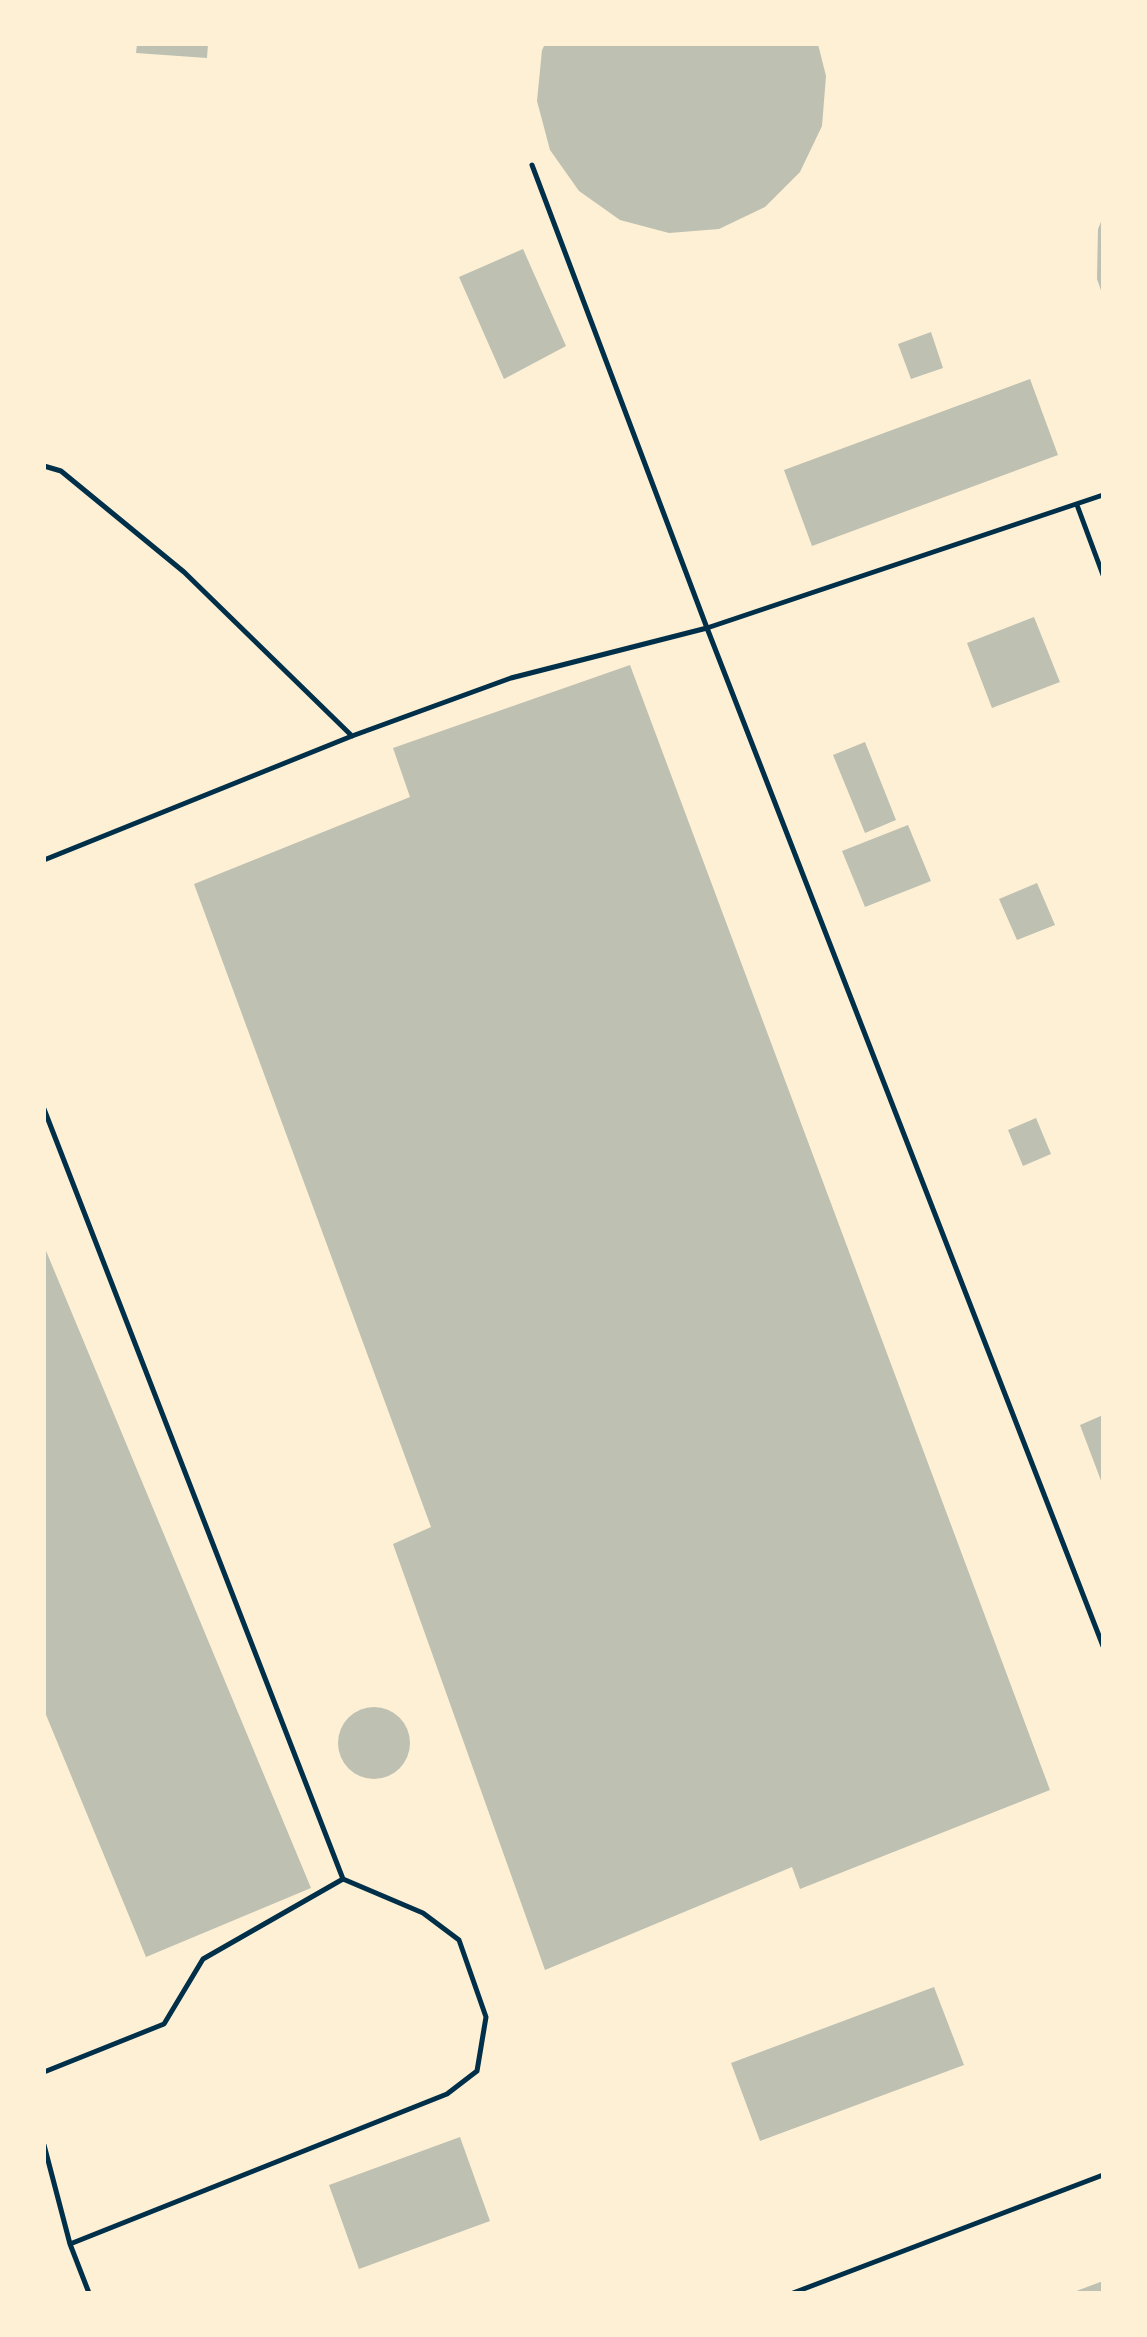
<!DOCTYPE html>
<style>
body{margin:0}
#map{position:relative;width:1147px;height:2337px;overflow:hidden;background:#fdf0d5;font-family:"PT Serif",serif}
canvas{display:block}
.frame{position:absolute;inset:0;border:46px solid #fdf0d5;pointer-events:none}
</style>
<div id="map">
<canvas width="1147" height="2337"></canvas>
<div class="frame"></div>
</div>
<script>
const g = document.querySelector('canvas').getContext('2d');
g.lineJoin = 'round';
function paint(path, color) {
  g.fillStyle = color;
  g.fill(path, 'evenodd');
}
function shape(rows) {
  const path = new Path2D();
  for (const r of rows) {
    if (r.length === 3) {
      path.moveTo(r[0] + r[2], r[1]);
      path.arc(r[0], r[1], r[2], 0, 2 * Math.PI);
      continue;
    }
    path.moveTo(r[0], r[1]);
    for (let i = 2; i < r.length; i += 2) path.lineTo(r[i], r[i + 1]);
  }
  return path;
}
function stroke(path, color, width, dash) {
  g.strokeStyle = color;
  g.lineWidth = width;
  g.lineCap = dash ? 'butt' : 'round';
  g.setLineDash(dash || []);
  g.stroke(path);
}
paint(shape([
 [137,44,208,44,207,58,136,53],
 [545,44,818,44,826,76,822,126,800,172,765,207,719,229,669,233,620,220,579,191,550,150,537,101,542,50],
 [1103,217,1103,296,1097,279,1098,229],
 [523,249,566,346,504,379,459,277],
 [931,332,943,368,911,379,898,344],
 [1030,379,1058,455,812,546,784,470],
 [1034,617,1060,682,992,708,967,643],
 [630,665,1050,1790,800,1889,792,1867,545,1970,393,1544,431,1527,194,884,410,797,393,748],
 [865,742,896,820,865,833,833,755],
 [908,825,931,881,865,907,842,851],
 [1037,883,1055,925,1017,940,999,899],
 [1036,1118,1051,1154,1023,1166,1008,1130],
 [44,1246,311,1888,146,1957,44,1710],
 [1103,1415,1103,1486,1080,1425],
 [374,1743,36],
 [934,1987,964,2065,760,2141,731,2063],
 [460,2137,490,2221,359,2269,329,2185],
 [1103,2281,1103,2293,1071,2293]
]), '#bec0b2');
stroke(shape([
 [532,165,707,628,1103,1646],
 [44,466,61,471,184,572,352,736],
 [1077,505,1103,575],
 [44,860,352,736,511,678,707,628,1103,495],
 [44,1109,343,1879,423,1913,459,1940,486,2017,477,2071,447,2094,70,2244],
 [44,2072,164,2024,203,1959,343,1879],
 [44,2145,70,2244,89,2293],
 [793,2293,1103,2175]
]), '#003049', 5);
</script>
